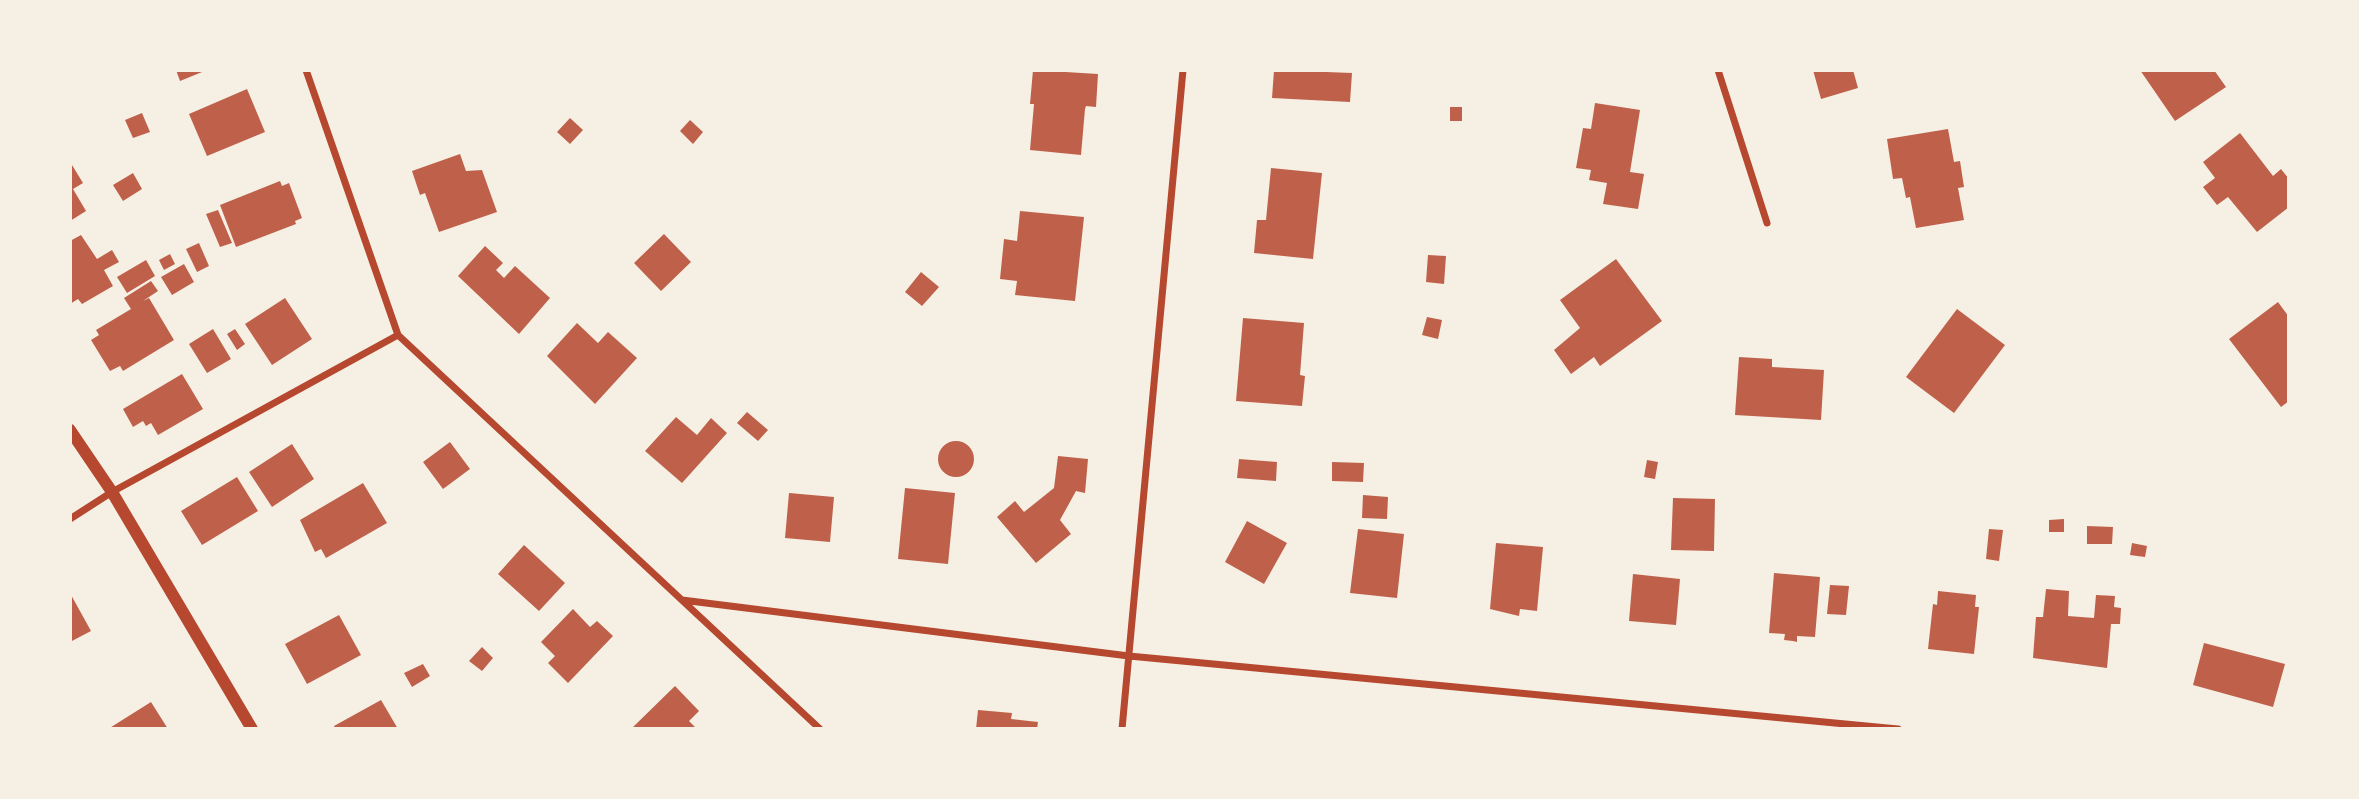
<!DOCTYPE html>
<style>
body{margin:0}
#map{position:relative;width:2359px;height:799px;overflow:hidden;background:#f6efe4;font-family:"Fira Sans",sans-serif}
canvas{display:block}
.frame{position:absolute;inset:0;border:72px solid #f6efe4;pointer-events:none}
</style>
<div id="map">
<canvas width="2359" height="799"></canvas>
<div class="frame"></div>
</div>
<script>
const g = document.querySelector('canvas').getContext('2d');
g.lineJoin = 'round';
function paint(path, color) {
  g.fillStyle = color;
  g.fill(path, 'evenodd');
}
function shape(rows) {
  const path = new Path2D();
  for (const r of rows) {
    if (r.length === 3) {
      path.moveTo(r[0] + r[2], r[1]);
      path.arc(r[0], r[1], r[2], 0, 2 * Math.PI);
      continue;
    }
    path.moveTo(r[0], r[1]);
    for (let i = 2; i < r.length; i += 2) path.lineTo(r[i], r[i + 1]);
  }
  return path;
}
function stroke(path, color, width, dash) {
  g.strokeStyle = color;
  g.lineWidth = width;
  g.lineCap = dash ? 'butt' : 'round';
  g.setLineDash(dash || []);
  g.stroke(path);
}
paint(shape([
 [176,70,207,70,180,81],
 [1033,70,1098,74,1096,107,1086,106,1085,109,1081,155,1030,150,1034,104,1030,104],
 [1274,70,1352,73,1350,102,1272,98],
 [1813,70,1853,70,1858,88,1821,99],
 [2140,70,2214,70,2226,87,2175,121],
 [247,89,265,132,207,156,189,114],
 [1595,103,1640,110,1630,172,1644,174,1638,209,1603,204,1607,183,1589,180,1591,170,1576,168,1583,128,1591,129],
 [1450,107,1462,107,1462,121,1450,121],
 [142,113,150,132,133,138,125,120],
 [570,118,583,130,570,144,557,132],
 [690,120,703,132,693,144,680,131],
 [1948,129,1954,162,1960,161,1964,187,1958,188,1964,220,1916,228,1910,197,1906,198,1902,178,1893,179,1887,139],
 [2240,133,2273,176,2281,169,2289,179,2289,207,2257,232,2228,197,2217,205,2203,187,2215,178,2203,162],
 [460,154,466,171,482,170,497,212,439,232,425,193,420,195,412,171],
 [72,165,83,183,73,189,86,211,70,221],
 [1271,168,1322,173,1313,259,1254,253,1257,220,1266,220],
 [133,173,142,189,123,201,113,185],
 [280,181,282,186,289,183,302,218,295,221,296,224,236,247,220,205],
 [218,210,232,243,220,247,206,214],
 [1020,211,1084,217,1075,301,1015,295,1017,281,1000,279,1004,239,1017,241],
 [664,234,691,262,661,291,634,263],
 [81,235,97,259,112,250,119,262,104,270,113,286,82,304,78,299,70,304,70,241],
 [199,243,209,266,197,272,186,249],
 [485,246,503,263,496,270,504,278,515,266,550,298,519,334,458,276],
 [170,254,175,264,164,270,159,260],
 [1428,255,1446,256,1444,284,1426,282],
 [1616,259,1662,321,1600,366,1594,357,1571,374,1554,350,1580,328,1560,300],
 [146,260,155,276,127,293,117,277],
 [184,264,194,282,172,295,161,277],
 [921,272,939,287,922,306,905,292],
 [151,281,158,291,143,301,149,298,174,340,123,371,120,366,110,371,91,340,99,335,96,330,131,309,124,298],
 [285,298,312,339,272,365,245,324],
 [2278,302,2289,317,2289,401,2281,407,2229,339],
 [1957,309,2005,345,1954,413,1906,377],
 [1427,317,1442,320,1438,339,1422,335],
 [1243,318,1304,323,1300,375,1305,376,1302,406,1236,401],
 [577,323,598,343,608,332,637,358,595,404,547,356],
 [213,329,231,359,207,373,189,344],
 [235,329,245,344,237,350,227,334],
 [1739,357,1772,359,1772,367,1824,370,1821,420,1735,415],
 [182,374,203,409,158,435,151,423,146,426,143,421,133,427,123,409],
 [747,412,768,430,758,441,737,423],
 [676,417,697,435,711,418,727,433,682,483,645,451],
 [956,459,18],
 [450,442,470,469,443,489,423,462],
 [292,444,314,479,272,507,249,472],
 [1058,456,1088,459,1085,493,1076,491,1060,520,1071,534,1036,563,997,517,1015,501,1024,512,1054,488],
 [1239,459,1277,462,1276,481,1237,478],
 [1647,460,1658,462,1655,479,1644,477],
 [1332,462,1364,463,1363,482,1332,481],
 [237,477,258,511,202,545,181,511],
 [363,483,387,523,326,558,321,549,315,552,300,520],
 [905,488,955,493,948,564,898,559],
 [789,493,834,497,830,542,785,538],
 [1363,495,1388,497,1387,519,1362,518],
 [1673,498,1715,499,1714,551,1671,550],
 [2064,519,2064,532,2049,532,2049,520],
 [1247,521,1287,543,1264,584,1225,562],
 [2087,526,2113,527,2112,544,2087,544],
 [1358,529,1404,534,1397,598,1350,593],
 [1989,529,2003,530,1999,561,1986,559],
 [1496,543,1543,547,1537,611,1520,609,1519,616,1490,609],
 [2132,543,2147,546,2145,557,2130,555],
 [524,545,565,583,539,611,498,574],
 [1774,573,1820,577,1815,637,1797,636,1797,642,1793,641,1784,640,1785,634,1769,633],
 [1633,574,1680,579,1676,625,1629,621],
 [1830,585,1849,586,1846,615,1827,614],
 [2046,589,2069,591,2068,616,2094,618,2096,595,2115,596,2114,607,2121,608,2120,624,2111,624,2107,668,2033,658,2036,617,2043,617],
 [1938,591,1976,595,1975,607,1979,607,1974,654,1928,649,1933,604,1937,605],
 [70,593,91,631,70,642],
 [573,609,590,627,597,621,613,636,568,683,548,663,555,656,541,642],
 [339,615,361,655,307,684,285,644],
 [2204,643,2285,664,2273,707,2193,685],
 [482,647,493,658,482,671,469,661],
 [423,664,430,676,412,687,404,673],
 [675,686,699,711,689,721,697,729,631,729],
 [381,700,398,729,335,729,334,726],
 [151,702,168,729,108,729],
 [978,710,1012,713,1011,719,1038,722,1037,729,976,729]
]), '#bf614a');
stroke(shape([
 [306,70,398,335,820,729],
 [1718,70,1767,223],
 [70,519,112,492,398,335],
 [682,600,1129,656,1898,729],
 [1122,729,1183,70]
]), '#b5482f', 7);
stroke(shape([
 [70,430,112,492,252,729]
]), '#b5482f', 12);
</script>
